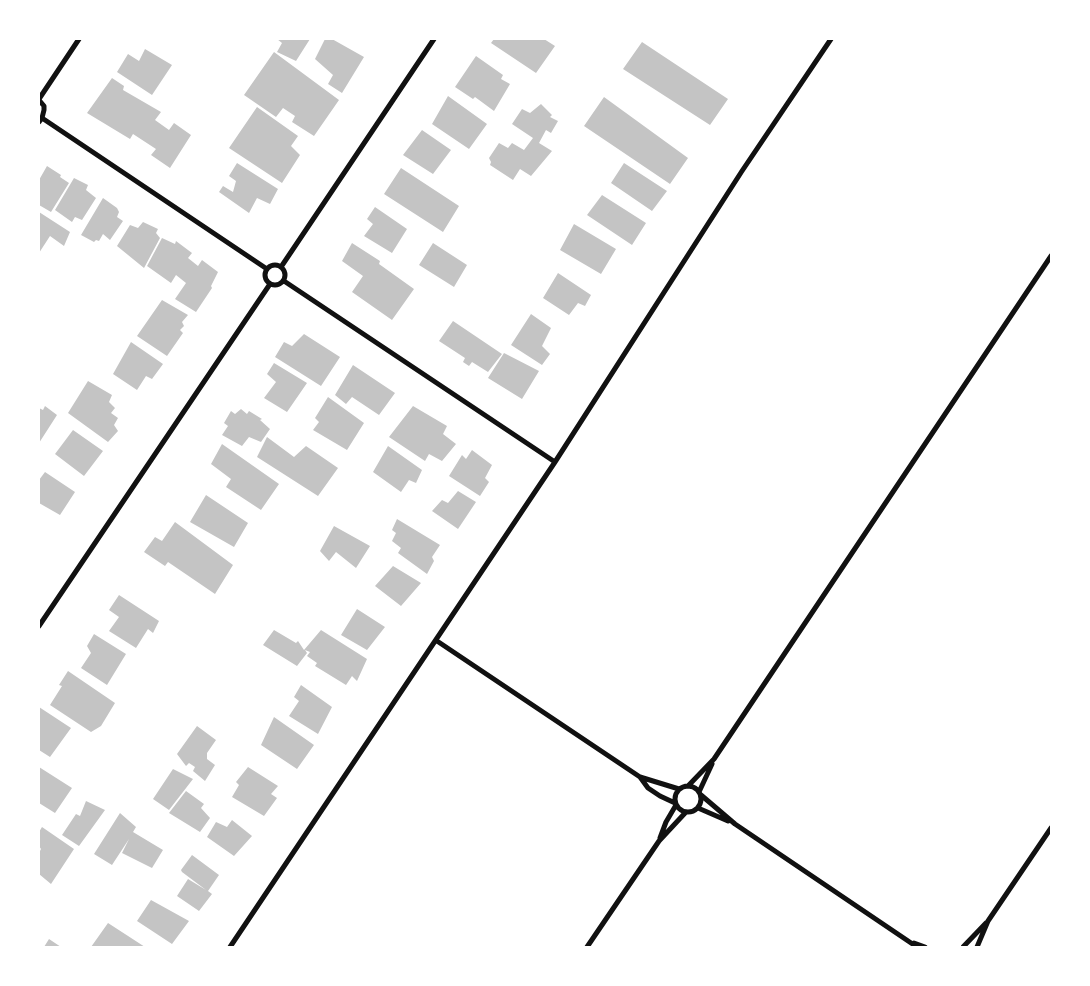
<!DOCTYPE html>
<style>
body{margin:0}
#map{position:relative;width:1090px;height:986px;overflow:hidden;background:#fff;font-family:"Alegreya Sans",sans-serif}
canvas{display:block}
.frame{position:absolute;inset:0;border:40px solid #fff;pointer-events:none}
</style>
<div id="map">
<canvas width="1090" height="986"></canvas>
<div class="frame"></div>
</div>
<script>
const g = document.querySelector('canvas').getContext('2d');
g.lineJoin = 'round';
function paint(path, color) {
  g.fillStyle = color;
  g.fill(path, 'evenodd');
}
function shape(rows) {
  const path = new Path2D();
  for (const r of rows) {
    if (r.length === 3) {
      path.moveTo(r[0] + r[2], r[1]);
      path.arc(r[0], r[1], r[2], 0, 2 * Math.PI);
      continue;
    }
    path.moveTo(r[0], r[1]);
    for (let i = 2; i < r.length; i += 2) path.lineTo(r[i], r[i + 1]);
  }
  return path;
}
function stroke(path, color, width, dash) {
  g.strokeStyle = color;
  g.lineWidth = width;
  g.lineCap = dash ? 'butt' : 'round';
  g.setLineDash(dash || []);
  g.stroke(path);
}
paint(shape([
 [277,39,310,39,296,61,277,52,282,43],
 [325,39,332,39,364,57,342,93,328,84,333,75,315,59],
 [494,39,544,39,555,46,536,73,491,43],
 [642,42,728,99,710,125,623,69],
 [145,49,172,65,152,95,117,72,128,54,139,61],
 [274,52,339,100,314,136,292,122,295,116,283,108,276,117,244,95],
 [476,56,503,75,501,79,510,84,494,111,475,97,473,99,455,87],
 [112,78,124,86,123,90,161,112,155,120,169,130,174,123,191,135,170,168,151,155,156,149,133,134,130,139,87,113],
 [448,96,487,124,469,149,432,124],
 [604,97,688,158,670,184,584,126],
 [541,104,552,115,550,117,558,121,551,133,546,130,539,143,552,151,531,176,520,169,513,180,490,165,491,162,489,158,499,143,508,148,512,143,524,150,533,138,512,124,522,109,530,113],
 [257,107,298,136,291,146,300,155,282,183,229,148],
 [422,130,451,150,433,174,403,155],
 [237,163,278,189,270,204,257,198,249,213,219,192,223,186,233,192,236,181,229,176],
 [624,163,667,191,652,211,611,183],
 [47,166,61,175,60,177,69,183,51,212,39,205,39,180],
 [401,168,459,206,443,232,384,194],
 [74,178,88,185,86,190,96,198,82,220,75,217,72,222,55,210],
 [602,195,646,223,632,245,587,215],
 [103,198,117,208,119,212,117,217,123,221,110,240,103,234,99,241,96,240,94,242,81,235],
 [375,207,407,229,392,253,364,236,373,224,367,219],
 [39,212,70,232,64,246,50,236,39,253],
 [143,222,158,229,156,233,160,238,144,268,117,246,130,225,138,228],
 [574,224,616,249,601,274,560,250],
 [162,238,175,244,176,241,192,253,188,258,198,266,202,260,218,272,211,286,212,288,196,312,175,299,186,283,176,275,171,283,147,266],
 [352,243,380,261,379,264,414,289,392,320,352,292,363,276,342,261],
 [433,243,467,265,454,287,419,265],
 [558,273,591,295,585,306,578,303,569,315,543,298],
 [162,300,188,315,182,322,184,326,180,330,183,333,167,356,137,336],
 [531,314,551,328,542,346,550,354,542,365,511,345],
 [453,321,502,354,488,372,472,362,469,366,463,362,465,358,439,341],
 [304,334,340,357,321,386,275,357,284,342,292,346],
 [131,342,163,364,152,379,146,376,137,390,113,374],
 [504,353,539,371,522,399,488,378],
 [274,363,307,383,287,412,264,398,276,382,267,374],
 [353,365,395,393,379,415,352,397,346,404,335,395],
 [88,381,112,395,109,402,115,408,111,413,118,418,114,425,118,431,108,442,68,413],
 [328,397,364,423,347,450,313,430,319,422,315,418],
 [45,406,57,415,39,443,39,408,43,410],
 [413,406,447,426,443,434,456,444,442,461,429,454,425,461,389,437],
 [241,409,247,414,249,411,262,419,260,420,270,429,261,442,249,437,242,446,222,435,228,426,224,423,231,411,235,414],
 [73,430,103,451,84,476,55,454],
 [267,437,294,457,306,446,338,468,318,496,257,457],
 [222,444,279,484,261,510,226,487,231,479,211,464],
 [388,446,422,470,416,483,409,480,401,492,373,472],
 [472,450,492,465,485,478,489,482,480,496,449,476,462,455,466,459],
 [45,472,75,492,60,515,39,503,39,480],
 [458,491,476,502,458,529,432,511,442,500,448,503],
 [206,495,248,523,234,547,190,522],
 [397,519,440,545,432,557,434,561,427,574,398,553,401,548,392,541,396,533,392,530],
 [175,522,233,565,215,594,168,562,165,566,144,552,155,537,162,541],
 [334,526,370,546,356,568,336,552,329,561,320,551],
 [393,566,421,583,401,606,375,586],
 [119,595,159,621,153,633,148,629,136,648,109,631,119,617,109,610],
 [357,609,385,627,367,650,341,635],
 [274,630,296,643,298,641,304,650,321,630,367,659,357,681,352,676,346,685,315,666,317,663,307,656,310,652,305,650,307,653,297,666,263,645],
 [94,634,126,654,107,685,81,668,91,653,87,646],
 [68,671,115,703,101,726,91,732,50,705,62,686,59,685],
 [301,685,332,707,318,734,289,716,299,701,294,697],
 [39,707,71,728,50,757,39,750],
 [274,717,314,745,297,769,261,745],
 [197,726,216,740,207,753,207,759,215,765,205,781,193,771,195,767,189,763,186,766,177,754],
 [39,767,72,788,55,813,39,803],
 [248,767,278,786,271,794,277,798,264,816,232,797,239,785,236,782],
 [173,769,193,779,169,810,153,799],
 [186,791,204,804,201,808,210,818,200,832,169,813],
 [86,801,105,810,79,846,62,835,76,814,80,816],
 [120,813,136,827,133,832,163,850,152,868,122,853,129,839,112,865,94,854],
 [232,820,252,836,234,856,207,837,216,822,227,827],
 [42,827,74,849,51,884,39,874,39,853,41,849,39,846,39,832],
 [192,855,219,875,208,891,212,894,199,911,177,896,188,879,206,890,182,872,181,870],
 [151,900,189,921,172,944,137,921],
 [108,923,145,947,91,947],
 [49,939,61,947,44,947]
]), '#c4c4c4');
stroke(shape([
 [39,99,79,39],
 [39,100,44,106,44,110,42,118,39,122],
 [42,118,267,269],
 [275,275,10],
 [281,267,434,39],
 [284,281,555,462],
 [39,626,270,284],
 [437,641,640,777,679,789],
 [640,777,648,788,660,796,675,803],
 [688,799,13],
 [688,786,714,759,1051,256],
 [699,792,712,764],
 [701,795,735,824,917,947],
 [698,808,728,821],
 [660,838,666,822,676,805],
 [914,943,925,947],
 [230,947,555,462,742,171,831,39],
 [587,947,659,841,686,812],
 [963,947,986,923],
 [977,947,988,921,1051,828]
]), '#111', 5);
</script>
